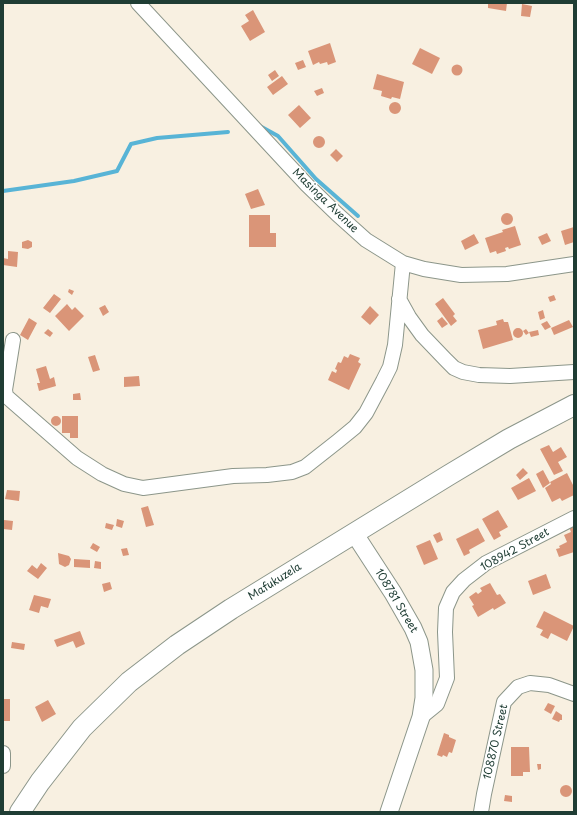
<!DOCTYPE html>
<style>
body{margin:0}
#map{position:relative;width:577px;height:815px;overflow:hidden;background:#f8f0e1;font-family:"Playpen Sans",sans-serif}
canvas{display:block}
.frame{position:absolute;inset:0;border:4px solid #1f3d34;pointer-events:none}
</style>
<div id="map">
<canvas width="577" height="815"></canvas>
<div class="frame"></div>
</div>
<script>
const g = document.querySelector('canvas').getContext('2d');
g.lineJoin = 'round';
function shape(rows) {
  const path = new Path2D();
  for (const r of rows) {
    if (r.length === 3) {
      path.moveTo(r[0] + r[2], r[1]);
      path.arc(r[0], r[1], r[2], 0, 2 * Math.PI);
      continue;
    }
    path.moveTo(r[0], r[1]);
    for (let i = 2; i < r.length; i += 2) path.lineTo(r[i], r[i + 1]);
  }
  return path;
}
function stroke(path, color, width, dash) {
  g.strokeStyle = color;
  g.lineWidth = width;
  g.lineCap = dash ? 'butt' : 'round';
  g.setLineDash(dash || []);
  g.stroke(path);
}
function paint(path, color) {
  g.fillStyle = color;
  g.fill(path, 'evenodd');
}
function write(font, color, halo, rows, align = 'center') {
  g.font = font + ' "Playpen Sans",sans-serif';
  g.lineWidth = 3.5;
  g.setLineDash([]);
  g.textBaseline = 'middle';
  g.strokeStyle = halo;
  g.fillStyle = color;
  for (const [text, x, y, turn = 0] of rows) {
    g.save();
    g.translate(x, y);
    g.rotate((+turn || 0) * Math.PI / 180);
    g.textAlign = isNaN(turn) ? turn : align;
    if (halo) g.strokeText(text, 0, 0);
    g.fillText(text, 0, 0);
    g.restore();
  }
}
stroke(shape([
 [258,125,278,136,316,179,358,216],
 [3,191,74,181,117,171,131,144,157,138,228,132]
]), '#58b4d6', 4);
paint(shape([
 [488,3,507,3,506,11,488,8],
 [522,4,532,6,530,17,521,16],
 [253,10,265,32,250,41,241,26,249,21,245,15],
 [330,43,336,62,328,65,327,62,320,64,319,62,313,65,308,51],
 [420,48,440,58,432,74,412,64],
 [303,60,306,67,298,70,295,63],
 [457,70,5.5],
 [275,70,279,76,272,81,268,75],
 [377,74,404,82,400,99,392,97,391,99,381,96,382,91,373,89],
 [282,76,288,84,273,95,267,87],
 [322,88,324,93,317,96,314,91],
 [395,108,6],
 [299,105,311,118,300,128,288,115],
 [319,142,6],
 [336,149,343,156,337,162,330,155],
 [258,189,265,205,251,209,245,194],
 [507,219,6],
 [249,215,270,215,270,233,276,233,276,247,249,247],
 [515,226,521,245,509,249,508,247,505,248,506,251,497,254,496,251,490,253,485,238,503,232,502,230],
 [574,227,574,242,565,245,561,231],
 [547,233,551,241,542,245,538,237],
 [474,234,479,243,465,250,461,241],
 [28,240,32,242,32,247,28,249,22,248,22,242],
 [8,251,18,252,17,267,3,265,3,258,8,259],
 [69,289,74,291,72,295,68,292],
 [54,294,61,299,50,313,43,308],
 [554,295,556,300,550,302,548,297],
 [443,298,455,314,453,316,457,321,451,326,435,304],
 [67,304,72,310,75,307,84,316,69,331,55,316],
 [105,305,109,312,103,316,99,308],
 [370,306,379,315,370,325,361,317],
 [543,310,545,318,540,320,538,312],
 [442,317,448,324,442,328,437,321],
 [29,318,37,323,28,340,20,335],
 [503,319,504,322,508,322,513,340,483,349,478,330,497,325,496,321],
 [569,320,573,327,554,335,551,328],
 [547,321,551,327,545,330,541,324],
 [518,333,5],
 [48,329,53,333,50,337,44,333],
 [526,329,529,333,526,335,523,331],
 [538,330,539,335,531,337,529,332],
 [350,354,360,358,358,362,361,364,349,390,328,380,332,371,336,373,337,370,335,369,338,362,341,363,344,356,348,358],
 [95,355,100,370,93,372,88,357],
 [46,366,50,379,54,377,56,386,39,391,37,383,40,383,36,369],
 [139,376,140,386,124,387,124,377],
 [80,393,81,400,73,400,73,394],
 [56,421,5],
 [62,416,78,416,78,438,70,438,70,433,62,433],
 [549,445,553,452,561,447,567,457,558,462,563,471,554,475,540,449],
 [523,468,528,473,520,480,516,475],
 [543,470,550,483,543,488,536,474],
 [567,473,574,487,574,495,562,501,560,498,552,502,545,488,551,484,550,482],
 [529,478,536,491,518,500,511,488],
 [7,490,20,491,19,501,5,499],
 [148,506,154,525,146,527,141,508],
 [498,510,508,527,499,532,501,536,494,540,482,519],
 [117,519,124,521,122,528,116,526],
 [4,520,13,521,12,530,3,529],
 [106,523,114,525,112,530,105,528],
 [574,525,574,552,559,557,556,549,560,548,559,546,567,542,564,535,571,532,569,527],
 [478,528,485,541,469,550,470,553,464,556,456,539],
 [440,532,443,540,437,543,433,535],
 [430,540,438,559,424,565,416,546],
 [93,543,100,547,97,552,90,548],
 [127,548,129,555,123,556,121,549],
 [58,553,69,556,71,559,69,565,65,567,59,564],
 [74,559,90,560,90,568,74,567],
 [95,561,101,562,101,569,94,568],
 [41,563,47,568,38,579,27,571,32,565,37,569],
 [546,574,551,588,533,595,528,581],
 [110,582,112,589,104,592,102,584],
 [490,583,497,595,500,594,506,603,494,610,493,608,478,617,472,606,474,605,469,597,476,592,478,594,482,591,480,588],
 [34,595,51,599,48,608,41,606,39,613,29,610],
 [544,611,574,626,567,641,551,633,548,639,540,635,543,630,536,627],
 [80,631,85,644,76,648,73,641,57,647,54,640],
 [12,642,25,644,24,650,11,648],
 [3,699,10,699,10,721,3,721],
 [48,700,56,714,42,722,35,707],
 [548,703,555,706,551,714,544,710],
 [556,711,562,715,562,720,560,720,559,722,552,719],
 [444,733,449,735,449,737,456,740,452,753,449,752,447,757,443,755,442,757,437,755],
 [511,747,529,747,530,772,523,772,523,776,511,776],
 [537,764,541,764,541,769,538,770],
 [566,791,6],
 [505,795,512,796,512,802,504,801]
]), '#da9578');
const minor = shape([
 [138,3,307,185,337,214,366,240,403,263,424,269,461,275,507,274,574,264],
 [399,299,409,317,422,335,445,359,454,368,463,372,479,375,510,376,574,372],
 [13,340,5,390,6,396,77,458,102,474,124,484,143,488,233,476,267,475,292,472,305,467,338,441,355,427,366,413,383,381,390,367,395,345,403,263],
 [421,717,437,704,447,678,445,632,446,608,453,592,464,580,486,563,574,518],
 [3,753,3,766],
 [481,812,484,794,504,702,518,687,530,683,549,685,574,694]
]);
const tertiary = shape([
 [354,533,393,593,413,628,419,642,424,670,424,698,421,717,389,812]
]);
const secondary = shape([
 [20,812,40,782,82,728,129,682,177,645,231,609,449,475,509,439,574,405]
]);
stroke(minor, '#8c968a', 16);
stroke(tertiary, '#8c968a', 19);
stroke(secondary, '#8c968a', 22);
stroke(minor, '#fff', 14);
stroke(tertiary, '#fff', 17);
stroke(secondary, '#fff', 20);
write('11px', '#1f3d34', '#fff', [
 ["Masinga Avenue",325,201,44],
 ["108942 Street",515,550,-29],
 ["Mafukuzela",275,582,-32],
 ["108781 Street",396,601,59],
 ["108870 Street",496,742,-77]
]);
</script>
